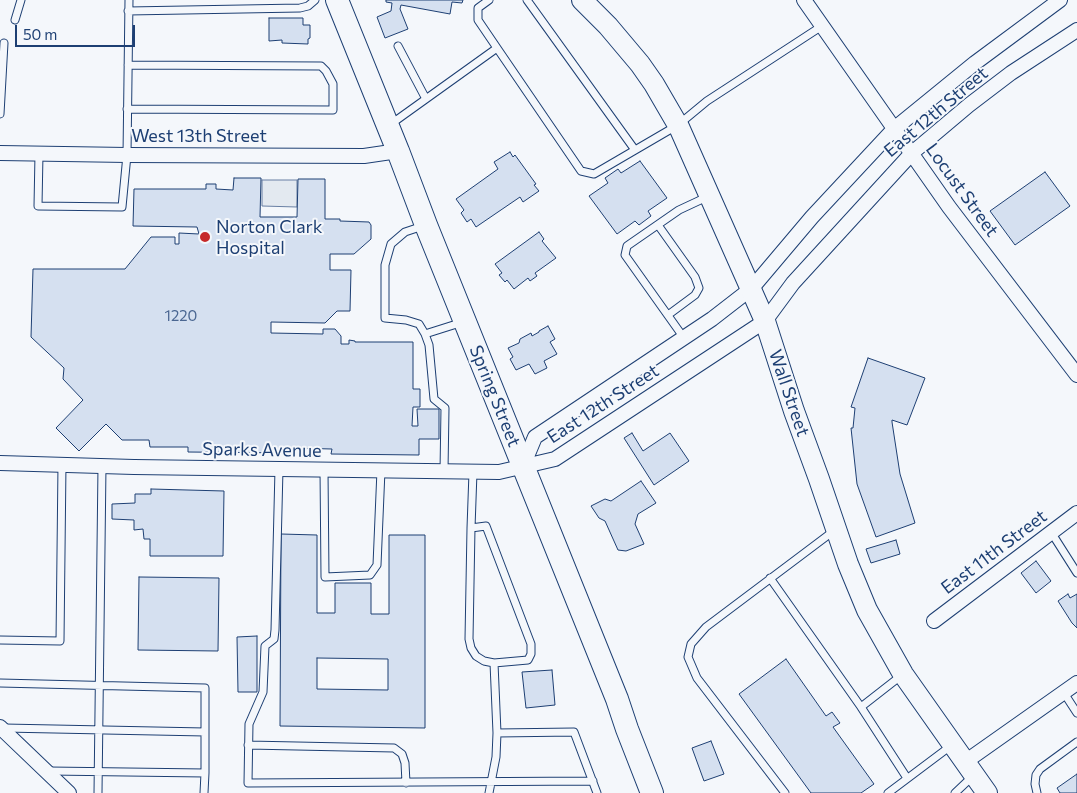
<!DOCTYPE html>
<style>
body{margin:0}
#map{position:relative;width:1077px;height:793px;overflow:hidden;background:#f4f7fb;font-family:Commissioner,sans-serif}
canvas{display:block}
.scale{position:absolute;left:15px;top:25px;width:120px;height:22px;box-sizing:border-box;border:2px solid #1d3f73;border-top:0;padding-left:6px;font-size:15px;line-height:18px;white-space:nowrap;color:#1d3f73;-webkit-text-stroke:4px #f4f7fb;paint-order:stroke}
</style>
<div id="map">
<canvas width="1077" height="793"></canvas>
<div class="scale">50 m</div>
</div>
<script>
const g = document.querySelector('canvas').getContext('2d');
g.lineJoin = 'round';
function paint(path, color) {
  g.fillStyle = color;
  g.fill(path, 'evenodd');
}
function shape(rows) {
  const path = new Path2D();
  for (const r of rows) {
    path.moveTo(r[0], r[1]);
    for (let i = 2; i < r.length; i += 2) path.lineTo(r[i], r[i + 1]);
  }
  return path;
}
function stroke(path, color, width, dash) {
  g.strokeStyle = color;
  g.lineWidth = width;
  g.lineCap = dash ? 'butt' : 'round';
  g.setLineDash(dash || []);
  g.stroke(path);
}
function write(font, color, halo, rows, align = 'center') {
  g.font = font + ' Commissioner,sans-serif';
  g.lineWidth = 4;
  g.setLineDash([]);
  g.textBaseline = 'middle';
  g.strokeStyle = halo;
  g.fillStyle = color;
  for (const [text, x, y, turn = 0] of rows) {
    g.save();
    g.translate(x, y);
    g.rotate((+turn || 0) * Math.PI / 180);
    g.textAlign = isNaN(turn) ? turn : align;
    if (halo) g.strokeText(text, 0, 0);
    g.fillText(text, 0, 0);
    g.restore();
  }
}
const green = shape([
 [262,180,297,180,297,207,262,206,262,180]
]);
paint(green, '#e3e9f0');
stroke(green, '#687fa3', 1);
const building = shape([
 [386,0,463,0,462,3,452,2,450,14,401,5,400,9,408,29,385,38,377,17,391,11,392,3,386,2,386,0],
 [269,18,303,18,303,25,310,25,310,38,308,39,308,44,282,43,282,40,269,41,269,18],
 [510,152,513,157,515,155,536,184,534,185,539,191,523,202,520,197,476,227,471,219,467,222,461,213,464,210,456,199,498,169,494,162,510,152],
 [640,161,667,198,648,211,651,216,639,225,635,221,617,234,589,196,608,183,605,178,618,169,621,173,640,161],
 [1045,172,1070,206,1015,245,990,211,1045,172],
 [234,178,261,178,260,217,297,217,298,179,325,179,325,219,340,219,340,221,369,222,371,225,371,239,354,254,330,254,330,270,351,270,350,311,337,311,325,323,271,322,271,333,323,334,323,329,335,329,341,336,341,344,349,344,349,340,355,341,355,342,413,342,413,389,420,389,420,407,413,407,412,426,418,426,417,409,439,409,439,439,419,439,419,455,331,454,332,449,292,448,292,453,188,452,188,447,150,447,149,440,122,440,106,424,79,451,56,428,83,400,63,379,64,368,31,337,33,269,125,269,151,237,175,237,175,244,179,244,179,233,199,234,197,227,133,226,134,189,206,189,206,184,216,184,216,189,233,190,234,178],
 [539,232,544,239,542,241,556,258,535,273,537,276,530,281,528,278,514,289,507,280,505,282,499,275,502,273,495,264,539,232],
 [548,326,555,339,550,342,557,354,544,361,547,368,535,374,529,364,516,370,510,359,513,357,508,348,519,343,520,339,531,333,532,336,539,332,539,331,548,326],
 [868,358,925,378,907,425,892,420,892,422,900,474,915,523,876,537,857,484,851,428,853,428,855,408,851,407,868,358],
 [632,433,643,451,670,433,689,461,654,485,624,438,632,433],
 [641,481,656,503,638,514,635,524,644,544,626,551,618,550,605,521,599,518,591,506,605,499,611,501,641,481],
 [151,489,224,491,223,556,150,556,150,539,144,539,143,529,134,530,134,520,112,519,112,504,135,503,135,494,151,494,151,489],
 [281,534,317,535,317,613,335,613,335,583,371,583,371,614,389,614,389,535,425,535,425,728,280,726,281,534],
 [317,658,388,659,388,690,317,689,317,658],
 [896,540,900,554,871,563,866,549,896,540],
 [1036,561,1051,581,1036,593,1021,573,1036,561],
 [139,577,219,578,218,651,138,650,139,577],
 [1068,594,1070,598,1077,594,1077,628,1072,623,1058,601,1068,594],
 [257,636,257,692,238,692,237,637,257,636],
 [786,659,826,716,832,712,840,723,833,727,874,784,861,793,811,793,739,694,786,659],
 [552,670,555,705,526,708,522,672,552,670],
 [711,741,724,774,704,781,692,748,711,741],
 [1077,774,1077,793,1060,793,1057,788,1077,774]
]);
paint(building, '#d5e0f0');
stroke(building, '#1d3f73', 1);
const lane = shape([
 [489,0,478,8,478,20,497,48],
 [527,0,635,150],
 [128,11,300,8,308,6,315,0],
 [15,20,21,0],
 [398,46,426,99],
 [127,109,333,110,333,84,326,71,321,66,128,65],
 [0,114,4,43],
 [391,124,497,48,581,171,594,174,678,125,707,101,822,26],
 [39,154,38,206,122,207,127,155,129,0],
 [658,225,695,277,699,288,695,295,668,315],
 [423,226,405,232,391,244,385,265,385,318,406,320,419,324,425,334,429,345,434,399,445,408,444,471],
 [425,334,463,322],
 [684,338,625,255,627,246,679,210,709,196],
 [279,469,275,630,274,639,265,646,263,692,249,724,248,783,593,781],
 [324,470,325,577,370,575,377,565,381,470],
 [473,472,471,528,486,526,531,644,531,654,528,660,494,663,497,733,496,757,489,793],
 [471,528,469,639,471,648,476,656,484,661,494,663],
 [1051,532,1077,573],
 [770,578,861,707,907,778],
 [0,640,60,641,62,464],
 [0,683,205,688,205,773],
 [1064,693,1077,713],
 [861,707,902,675],
 [4,728,205,732],
 [497,733,574,732,597,793],
 [248,745,394,748,402,754,405,763,406,783],
 [49,771,205,773,204,793],
 [98,793,102,466],
 [785,793,697,678,688,657,691,644,706,627,835,530],
 [888,793,952,745],
 [955,793,974,775],
 [1037,793,1035,784,1036,775,1040,769,1077,742]
]);
const street = shape([
 [804,0,949,207,1077,375],
 [0,153,127,155,364,156,398,151],
 [0,463,134,467,499,472,555,459,765,321,793,283,912,153,969,105,1011,73,1077,30],
 [523,466,535,437,712,319,752,288,812,217,894,129,975,63,1060,0],
 [934,621,1077,513],
 [0,727,69,793],
 [965,762,1077,683]
]);
const secondary = shape([
 [582,0,608,26,640,64,654,84,679,127,765,321,794,411,819,479,848,564,867,610,903,674,987,793]
]);
const primary = shape([
 [337,0,398,151,426,225,617,699,627,729,652,793]
]);
stroke(lane, '#1d3f73', 9);
stroke(street, '#1d3f73', 16);
stroke(secondary, '#1d3f73', 22);
stroke(primary, '#1d3f73', 24);
stroke(lane, '#f4f7fb', 7);
stroke(street, '#f4f7fb', 14);
stroke(secondary, '#f4f7fb', 20);
stroke(primary, '#f4f7fb', 22);
for (const [x, y, r, color] of [
 [205,237,6,"#c62828"]
]) {
  const dot = new Path2D();
  dot.arc(x, y, r, 0, 2 * Math.PI);
  g.fillStyle = color;
  g.fill(dot);
  stroke(dot, '#f4f7fb', 2);
}
write('15px', '#4b6792', null, [
 ["1220",181,316]
]);
write('18px', '#1d3f73', '#f4f7fb', [
 ["East 12th Street",936,112,-40],
 ["West 13th Street",199,136],
 ["Locust Street",962,190,54],
 ["Wall Street",789,393,71],
 ["Spring Street",495,396,68],
 ["East 12th Street",603,404,-33],
 ["Sparks Avenue",262,450,1],
 ["East 11th Street",994,552,-37]
]);
write('18px', '#1d3f73', '#f4f7fb', [
 ["Norton Clark",216,227],
 ["Hospital",216,248]
], 'left');
</script>
